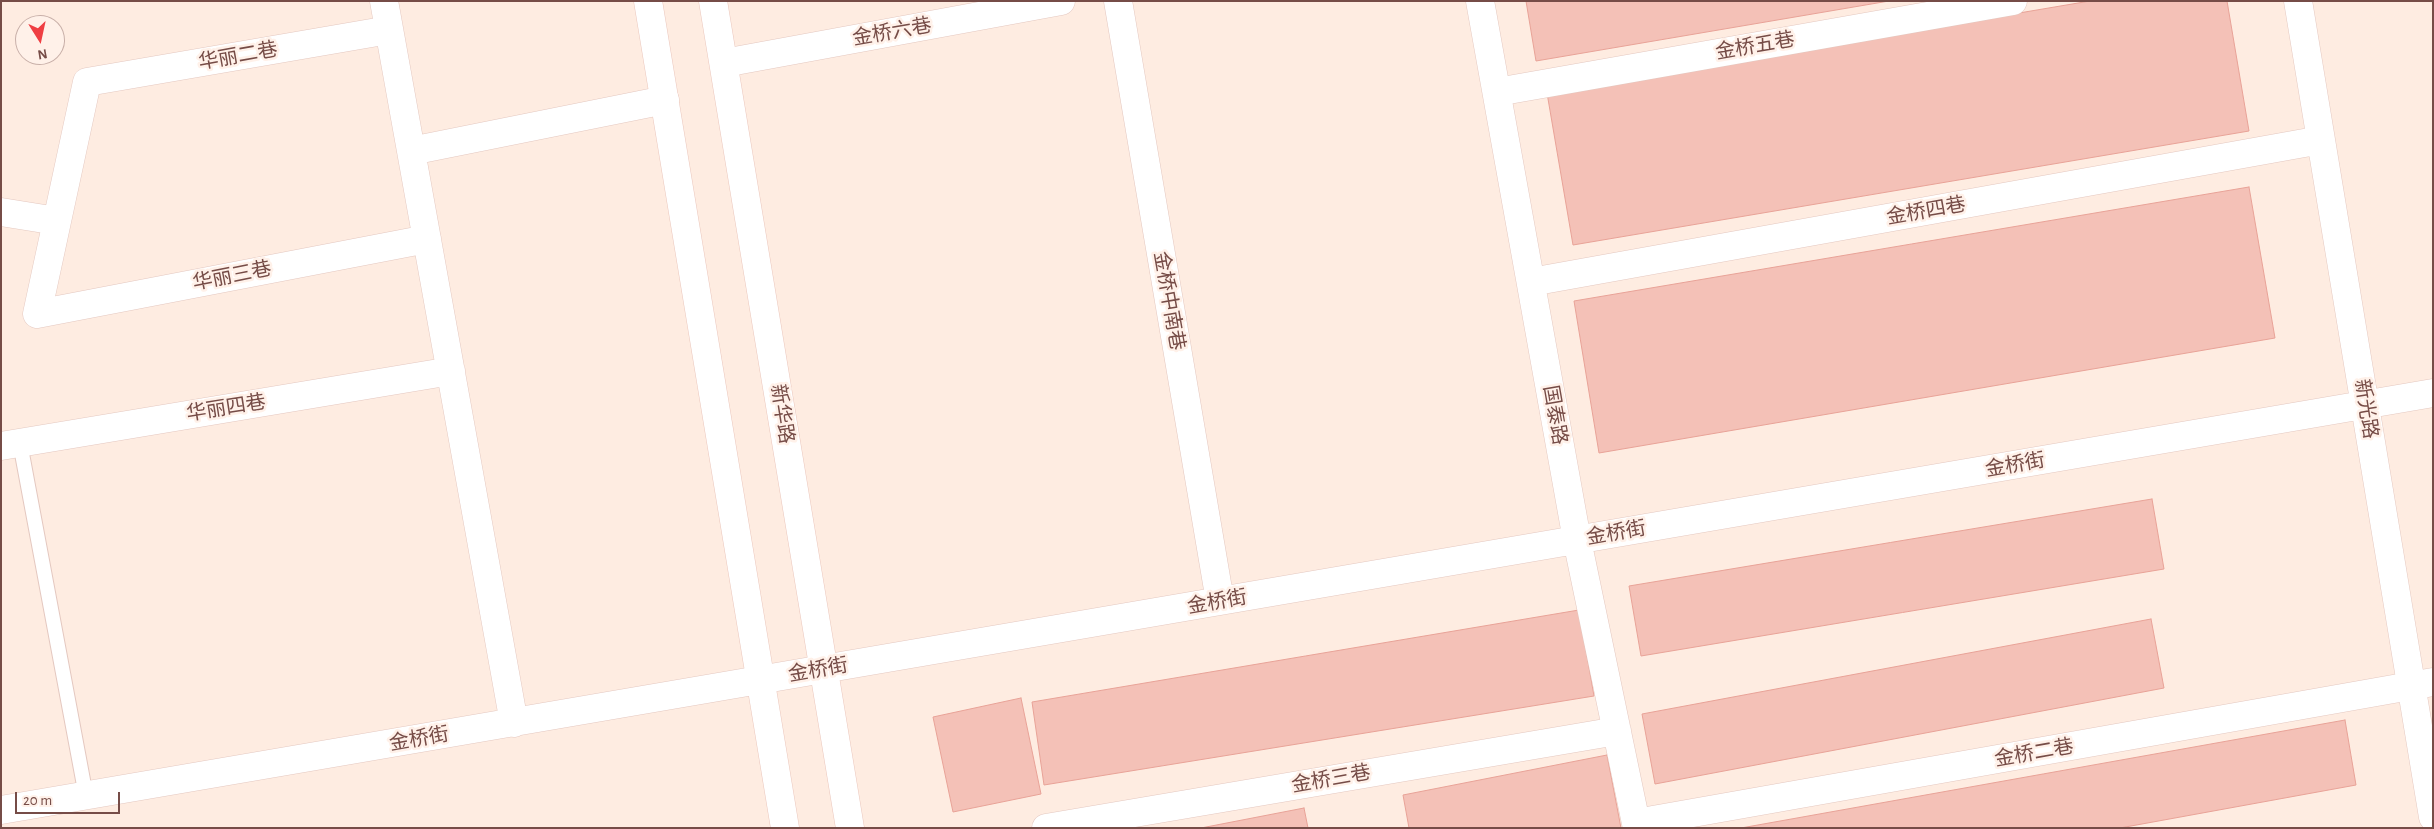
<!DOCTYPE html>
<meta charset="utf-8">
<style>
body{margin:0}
#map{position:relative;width:2434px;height:829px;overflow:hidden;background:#feece1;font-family:"Alegreya Sans",sans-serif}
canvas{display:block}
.frame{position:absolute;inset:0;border:2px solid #764c47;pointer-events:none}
.north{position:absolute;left:15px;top:15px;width:50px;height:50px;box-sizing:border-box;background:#fff1e9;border:1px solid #c8afa8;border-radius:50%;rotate:170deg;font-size:14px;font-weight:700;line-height:20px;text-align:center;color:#764c47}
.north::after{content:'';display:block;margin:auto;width:18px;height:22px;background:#ef3f43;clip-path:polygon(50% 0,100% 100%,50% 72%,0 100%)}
.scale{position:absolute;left:15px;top:792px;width:105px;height:22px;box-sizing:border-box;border:2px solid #764c47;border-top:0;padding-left:6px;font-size:15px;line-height:18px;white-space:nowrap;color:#764c47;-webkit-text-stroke:4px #fff1e9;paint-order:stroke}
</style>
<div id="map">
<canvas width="2434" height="829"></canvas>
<div class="frame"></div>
<div class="north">N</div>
<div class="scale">20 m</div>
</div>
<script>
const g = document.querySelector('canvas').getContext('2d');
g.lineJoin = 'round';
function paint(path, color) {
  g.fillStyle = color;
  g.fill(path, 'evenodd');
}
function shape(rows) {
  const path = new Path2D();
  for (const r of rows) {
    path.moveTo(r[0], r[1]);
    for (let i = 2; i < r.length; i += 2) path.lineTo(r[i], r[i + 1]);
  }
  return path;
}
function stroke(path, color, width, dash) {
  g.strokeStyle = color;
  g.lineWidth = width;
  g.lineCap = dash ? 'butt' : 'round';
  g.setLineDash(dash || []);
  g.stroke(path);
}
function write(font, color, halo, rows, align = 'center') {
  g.font = font + ' "Alegreya Sans","Noto Sans SC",sans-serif';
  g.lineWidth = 5;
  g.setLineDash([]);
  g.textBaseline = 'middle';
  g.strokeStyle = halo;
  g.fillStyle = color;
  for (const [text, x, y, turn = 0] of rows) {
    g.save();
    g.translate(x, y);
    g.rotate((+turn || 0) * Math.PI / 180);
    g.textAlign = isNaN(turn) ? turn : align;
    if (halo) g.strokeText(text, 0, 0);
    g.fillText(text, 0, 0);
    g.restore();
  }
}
const building = shape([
 [1526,1,1889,1,1536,61,1526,1],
 [2090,1,2227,1,2249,131,1573,245,1547,93,2090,1],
 [2249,187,2275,338,1599,453,1574,301,2249,187],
 [2152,499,2164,569,1641,656,1629,586,2152,499],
 [1579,610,1594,696,1044,785,1032,702,1579,610],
 [2151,619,2164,688,1655,784,1642,714,2151,619],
 [1021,698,1041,794,953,812,933,717,1021,698],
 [2345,720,2356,785,2120,828,1741,828,2345,720],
 [1607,755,1621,828,1409,828,1403,795,1607,755],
 [1304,808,1308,828,1201,828,1304,808]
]);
paint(building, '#f4c1b7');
stroke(building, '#e8a297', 1);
const lane = shape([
 [20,443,86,796]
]);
const street = shape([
 [384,1,514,723],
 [1118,1,1220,601],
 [1480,1,1577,540,1637,828],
 [2298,1,2433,817],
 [389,30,87,82,37,314,427,239],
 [724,63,1061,1],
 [1497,92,2013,1],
 [411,151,665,100],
 [1,212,57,221],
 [1531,282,2321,140],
 [1,446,451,371],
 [1,810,2433,393],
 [1636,823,2433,682],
 [1046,828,1617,731]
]);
const secondary = shape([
 [648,1,785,828],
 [713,1,850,828]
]);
stroke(lane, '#e4c8c0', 16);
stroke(street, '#e4c8c0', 29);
stroke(secondary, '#eac6bc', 29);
stroke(lane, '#fff', 14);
stroke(street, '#fff', 28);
stroke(secondary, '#fff', 28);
write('20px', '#764c47', '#fff1e9', [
 ["金桥六巷",892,32,-10],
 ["金桥五巷",1755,46,-10],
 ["华丽二巷",238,56,-10],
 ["金桥四巷",1926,211,-10],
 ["华丽三巷",232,276,-11],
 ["金桥中南巷",1169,301,80],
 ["华丽四巷",226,408,-9],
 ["新光路",2366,409,81],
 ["新华路",782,414,81],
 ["国泰路",1555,415,80],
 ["金桥街",2015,465,-10],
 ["金桥街",1616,533,-10],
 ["金桥街",1217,602,-10],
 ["金桥街",818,670,-10],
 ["金桥街",419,739,-10],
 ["金桥二巷",2034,753,-10],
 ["金桥三巷",1331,779,-10]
]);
</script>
